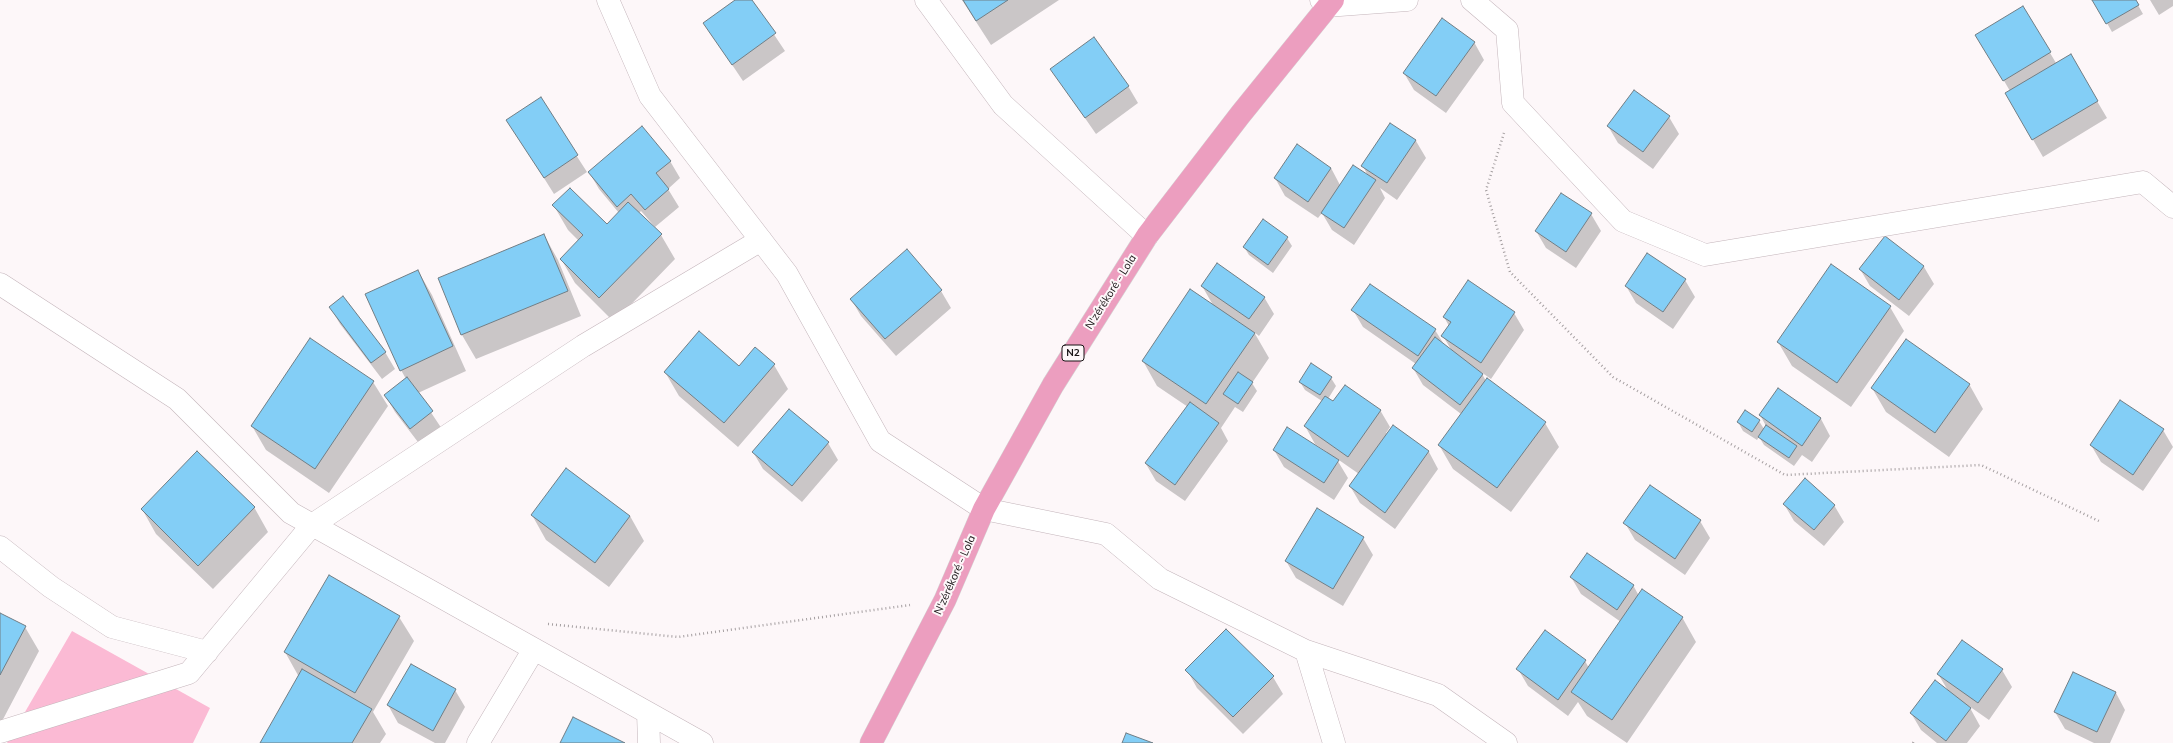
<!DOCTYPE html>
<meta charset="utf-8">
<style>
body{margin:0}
canvas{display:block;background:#fdf7f9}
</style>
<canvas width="2173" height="743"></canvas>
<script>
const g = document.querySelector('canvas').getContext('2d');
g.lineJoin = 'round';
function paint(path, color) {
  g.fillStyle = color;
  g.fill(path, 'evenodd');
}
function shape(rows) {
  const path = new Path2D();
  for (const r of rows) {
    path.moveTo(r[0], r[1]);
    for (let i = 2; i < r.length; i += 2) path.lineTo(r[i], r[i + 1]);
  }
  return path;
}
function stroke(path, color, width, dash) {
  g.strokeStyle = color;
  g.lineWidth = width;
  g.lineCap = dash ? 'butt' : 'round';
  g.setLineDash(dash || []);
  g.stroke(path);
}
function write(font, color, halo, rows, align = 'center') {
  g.font = font + ' Mulish,sans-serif';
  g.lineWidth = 4;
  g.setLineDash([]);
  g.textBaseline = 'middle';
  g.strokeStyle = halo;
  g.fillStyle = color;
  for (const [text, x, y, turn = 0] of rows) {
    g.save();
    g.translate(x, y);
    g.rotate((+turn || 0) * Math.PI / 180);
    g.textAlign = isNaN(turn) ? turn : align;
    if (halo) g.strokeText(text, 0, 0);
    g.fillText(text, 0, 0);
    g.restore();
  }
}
paint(shape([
 [72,631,210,708,193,743,7,743]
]), '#fbbad4');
paint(shape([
 [737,0,751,0,785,51,743,81,704,23],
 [962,0,1059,0,991,45],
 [2094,0,2135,0,2143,14,2112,32],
 [2150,0,2173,0,2173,6,2159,15],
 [2023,7,2056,63,2070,55,2107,118,2043,157,2006,93,2010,91,1987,52],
 [1474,42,1484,60,1446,113,1414,90,1404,73],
 [1051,69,1128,86,1138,103,1096,134],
 [540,99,587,172,554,194,508,121],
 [1669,117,1679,134,1653,169,1618,143,1608,126],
 [1390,124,1416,141,1426,158,1397,200,1380,188,1385,198,1354,245,1332,230,1322,213,1318,218,1285,196,1275,178,1331,168,1340,185,1368,176,1363,166],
 [670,161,680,178,668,189,679,207,655,227,641,211,639,213,661,235,675,259,614,322,575,283,561,259,579,241,568,230,554,206,607,225,619,213,599,189,589,172],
 [1591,214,1601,231,1576,268,1546,248,1536,231],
 [544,235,558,260,581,316,476,359,462,335,439,278],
 [1885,237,1924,267,1934,284,1909,316,1870,286,1860,269],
 [1287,238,1292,246,1273,273,1249,255,1244,247],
 [907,250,941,291,951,308,896,356,861,316,851,299],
 [418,271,432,295,466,371,418,393,442,429,421,446,395,412,385,395,406,379,401,370],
 [1685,280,1695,297,1673,329,1636,303,1626,286],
 [1468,282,1514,313,1524,330,1491,379,1481,372,1486,381,1545,423,1559,447,1511,512,1453,469,1439,445,1461,414,1423,385,1413,368,1416,364,1363,327,1353,310,1370,285,1435,330,1445,346,1452,351,1443,336,1449,326,1444,317],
 [1202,286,1264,297,1274,314,1259,336,1254,332,1269,358,1252,383,1257,391,1243,412,1235,407,1221,428,1228,441,1185,501,1156,481,1146,464,1188,407,1157,386,1143,361,1213,305],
 [330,307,385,352,395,369,382,379,340,324],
 [1890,307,1904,331,1851,407,1792,366,1778,342],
 [774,365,788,389,738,447,679,396,665,372],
 [1331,378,1336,386,1328,399,1333,402,1380,410,1390,427,1386,433,1388,434,1393,426,1429,452,1438,469,1395,529,1360,503,1350,486,1359,474,1336,458,1348,478,1334,500,1284,467,1274,450,1326,454,1327,452,1315,444,1305,426,1322,401,1305,390,1300,382],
 [373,382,388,406,329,493,266,450,252,426],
 [1969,384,1983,409,1949,457,1886,412,1872,388],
 [1760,415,1821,419,1830,436,1812,462,1802,455,1794,466,1764,445,1759,437,1757,440,1743,431,1738,422,1759,421,1764,429,1766,426],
 [2163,430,2173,447,2143,491,2101,462,2091,445],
 [828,443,838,460,802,502,763,469,753,452],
 [1650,486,1700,521,1710,538,1685,575,1635,540,1625,523],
 [1784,504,1834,505,1844,522,1824,546,1794,521],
 [254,507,268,532,213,589,156,534,142,509],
 [532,515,630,516,644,541,609,587,546,540],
 [1363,538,1373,555,1343,606,1296,578,1286,561],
 [1571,577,1633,585,1639,596,1682,617,1696,642,1627,743,1587,716,1578,702,1568,716,1528,686,1518,669,1585,661,1589,668,1621,622,1581,594],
 [0,614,25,627,39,651,0,725],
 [399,617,414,641,373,712,386,734,380,743,261,743,299,677,285,652],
 [1187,670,1273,677,1283,694,1243,734,1197,688],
 [2002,670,2012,687,1989,720,1969,706,1980,726,1967,743,1937,743,1921,730,1911,713,1949,692,1938,674],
 [2074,673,2116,693,2125,710,2110,743,2094,743,2065,729,2055,712],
 [455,690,465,707,445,743,435,743,398,723,388,705]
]), '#0003');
const building = shape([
 [735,0,752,0,776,33,732,65,703,23,735,0],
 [963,0,1008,0,976,21,963,0],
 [2092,0,2136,0,2139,5,2106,24,2092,0],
 [2023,6,2051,52,2003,81,1975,35,2023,6],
 [1442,18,1475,42,1436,96,1403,73,1442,18],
 [1094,37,1129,86,1085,118,1050,69,1094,37],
 [2071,54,2098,101,2032,140,2005,93,2071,54],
 [1634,90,1670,116,1643,152,1607,126,1634,90],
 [541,97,578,155,544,178,506,120,541,97],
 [1390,123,1416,140,1387,183,1361,166,1390,123],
 [642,126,671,161,656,173,669,189,645,210,631,194,617,207,588,172,642,126],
 [1297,144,1331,168,1308,202,1274,178,1297,144],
 [1353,165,1376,180,1344,228,1321,213,1353,165],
 [570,188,607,224,628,202,662,234,599,298,560,259,583,235,552,205,570,188],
 [1561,193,1592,213,1566,252,1535,231,1561,193],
 [1263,219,1288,237,1268,265,1243,247,1263,219],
 [544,234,568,291,461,335,438,278,544,234],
 [1885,236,1924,266,1899,300,1859,269,1885,236],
 [907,249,942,290,885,339,850,299,907,249],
 [1647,253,1686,279,1663,312,1625,286,1647,253],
 [1217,263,1265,297,1249,319,1201,286,1217,263],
 [1831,264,1891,306,1837,383,1777,342,1831,264],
 [418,270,453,346,400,371,365,294,418,270],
 [1468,280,1515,312,1481,363,1441,336,1451,322,1443,317,1468,280],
 [1370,284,1436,329,1418,356,1351,310,1370,284],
 [1190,289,1255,333,1206,404,1142,361,1190,289],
 [343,296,386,352,371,363,329,307,343,296],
 [699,331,739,366,755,347,775,364,724,423,664,372,699,331],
 [1435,337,1483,374,1460,405,1412,368,1435,337],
 [310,338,374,381,315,469,251,426,310,338],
 [1906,339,1970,384,1935,433,1871,388,1906,339],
 [1311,363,1332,377,1320,395,1299,382,1311,363],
 [1238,372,1253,382,1238,404,1223,394,1238,372],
 [407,377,433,411,410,429,384,395,407,377],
 [1487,378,1546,422,1497,488,1438,445,1487,378],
 [1345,385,1381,410,1348,457,1304,426,1325,396,1333,401,1345,385],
 [1778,388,1821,418,1802,446,1759,415,1778,388],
 [2120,400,2164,429,2133,475,2090,445,2120,400],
 [1190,402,1219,423,1175,485,1145,463,1190,402],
 [789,409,829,442,792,486,752,452,789,409],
 [1745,410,1760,420,1752,432,1737,422,1745,410],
 [1393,425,1429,451,1385,513,1349,486,1393,425],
 [1766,425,1797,446,1789,458,1758,437,1766,425],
 [1287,427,1339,460,1324,483,1273,450,1287,427],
 [197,451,255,507,198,566,141,509,197,451],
 [566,468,630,516,595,563,531,515,566,468],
 [1805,478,1835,505,1814,530,1783,504,1805,478],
 [1650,485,1701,520,1675,559,1623,523,1650,485],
 [1317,508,1364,537,1333,589,1285,561,1317,508],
 [1587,553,1634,585,1617,610,1570,577,1587,553],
 [329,575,400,616,355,693,284,652,329,575],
 [1642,589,1683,617,1612,720,1571,692,1642,589],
 [0,613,26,626,0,675,0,613],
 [1226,629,1274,676,1233,717,1185,670,1226,629],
 [1545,630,1586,660,1558,700,1516,669,1545,630],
 [1962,640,2003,669,1978,703,1937,674,1962,640],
 [411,664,456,689,433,731,387,705,411,664],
 [302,669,372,709,352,743,260,743,302,669],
 [2073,672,2116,692,2097,732,2054,712,2073,672],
 [1935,680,1971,708,1946,741,1910,713,1935,680],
 [573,717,625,743,560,743,573,717],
 [1126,733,1153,743,1122,743,1126,733]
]);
paint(building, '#83cef6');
stroke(building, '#717e85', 1);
const street = shape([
 [608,0,650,96,787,274,880,441,984,509,1106,534,1160,579,1306,651,1334,743],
 [926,0,1003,105,1147,236],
 [1321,0,1326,6,1407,0],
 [1472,0,1507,30,1513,103,1623,221,1705,255,2143,182,2173,207],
 [0,284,177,399,291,513,702,743],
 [0,547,51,587,112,627,207,652],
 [1306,651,1438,695,1506,743],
 [648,713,649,743],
 [0,732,189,673,312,525,583,346,761,240],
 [478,743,534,649]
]);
const highway = shape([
 [871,743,945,600,984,509,1053,385,1147,236,1240,115,1333,0]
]);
stroke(street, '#c4b5bb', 23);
stroke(highway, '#d5d5d5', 23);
stroke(shape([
 [1504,133,1486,190,1510,272,1613,377,1785,475,1981,465,2101,522],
 [548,624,678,637,910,605],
 [1913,743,1914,741]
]), '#a59fa1', 2.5, [1, 3]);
stroke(street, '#fff', 22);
stroke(highway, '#ec9ebf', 22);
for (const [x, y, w] of [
 [1073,353,22]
]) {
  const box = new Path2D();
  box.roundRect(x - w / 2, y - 8, w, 16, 3);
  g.fillStyle = '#fdf7f9';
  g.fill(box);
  stroke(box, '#181315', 1);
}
write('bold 10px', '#181315', null, [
 ["N2",1073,353]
]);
write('11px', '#181315', '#fdf7f9', [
 ["N'zérékoré - Lola",1111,292,-58],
 ["N'zérékoré - Lola",955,575,-66]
]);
</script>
